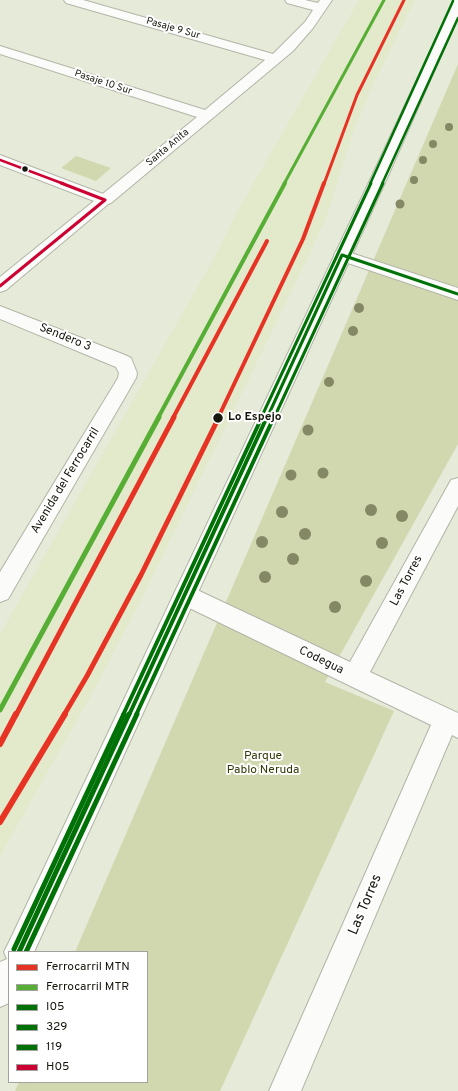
<!DOCTYPE html>
<style>
body{margin:0}
#map{position:relative;width:458px;height:1091px;overflow:hidden;background:#e6ead8;font-family:Overpass,sans-serif}
canvas{display:block}
.legend{position:absolute;left:8px;top:951px;width:140px;height:132px;box-sizing:border-box;background:#fff;border:1px solid #a1a29e;margin:0;padding:5px 7px;list-style:none;font-size:12px;color:#15170c}
.legend li{display:flex;align-items:center;gap:8px;height:20px}
.legend b{width:20px;border:1px solid #a1a29e}
</style>
<div id="map">
<canvas width="458" height="1091"></canvas>
<ul class="legend">
<li><b style="height:5px;background:#e63323"></b>Ferrocarril MTN</li>
<li><b style="height:5px;background:#56ae35"></b>Ferrocarril MTR</li>
<li><b style="height:5px;background:#007106"></b>I05</li>
<li><b style="height:5px;background:#007106"></b>329</li>
<li><b style="height:5px;background:#007106"></b>119</li>
<li><b style="height:5px;background:#c03"></b>H05</li>
</ul>
</div>
<script>
const g = document.querySelector('canvas').getContext('2d');
g.lineJoin = 'round';
function paint(path, color) {
  g.fillStyle = color;
  g.fill(path, 'evenodd');
}
function shape(rows) {
  const path = new Path2D();
  for (const r of rows) {
    path.moveTo(r[0], r[1]);
    for (let i = 2; i < r.length; i += 2) path.lineTo(r[i], r[i + 1]);
  }
  return path;
}
function stroke(path, color, width, dash) {
  g.strokeStyle = color;
  g.lineWidth = width;
  g.lineCap = dash ? 'butt' : 'round';
  g.setLineDash(dash || []);
  g.stroke(path);
}
function write(font, color, halo, rows, align = 'center') {
  g.font = font + ' Overpass,sans-serif';
  g.lineWidth = 4;
  g.setLineDash([]);
  g.textBaseline = 'middle';
  g.strokeStyle = halo;
  g.fillStyle = color;
  for (const [text, x, y, turn = 0] of rows) {
    g.save();
    g.translate(x, y);
    g.rotate((+turn || 0) * Math.PI / 180);
    g.textAlign = isNaN(turn) ? turn : align;
    if (halo) g.strokeText(text, 0, 0);
    g.fillText(text, 0, 0);
    g.restore();
  }
}
paint(shape([
 [359,0,415,0,372,87,352,135,326,218,297,280,141,600,88,701,0,856,0,634,219,249,237,212]
]), '#e3e9cb');
paint(shape([
 [458,64,458,444,325,682,394,711,220,1091,15,1091,19,1082,147,1082,147,952,75,952],
 [76,156,111,168,96,181,61,168]
]), '#d1d8b0');
const minor = shape([
 [64,0,83,0,273,54,305,22,313,10,287,3,285,0,305,0,318,3,320,0,332,0,313,28,293,51,111,203,105,205,99,203,97,200,99,197,197,117,0,54,0,46,205,110,265,60,66,3,64,0],
 [342,250,458,288,458,300,336,259,334,255,336,251,342,250],
 [0,306,125,355,131,358,137,373,136,378,8,599,0,602,0,572,118,378,119,373,116,367,111,365,0,319,0,306],
 [458,478,458,506,370,672,458,713,458,738,452,735,301,1091,269,1091,431,725,177,602,174,595,177,588,185,585,193,588,350,662,451,480,458,478]
]);
const tertiary = shape([
 [0,155,111,197,113,200,6,290,0,292,0,277,94,201,0,165,0,155]
]);
const secondary = shape([
 [454,0,458,0,458,17,387,178,34,952,9,952,9,1003,0,1007,0,962,7,959,4,952,9,942,371,178,454,0]
]);
stroke(minor, '#b2b5a7', 2);
stroke(tertiary, '#b2b5a7', 2);
stroke(secondary, '#b2b5a7', 2);
paint(minor, '#fbfcf9');
paint(tertiary, '#fbfcf9');
paint(secondary, '#fbfcf9');
stroke(shape([
 [342,255,458,294],
 [267,418,342,255]
]), '#007106', 3);
stroke(shape([
 [129,715,267,417]
]), '#007106', 4);
stroke(shape([
 [19,952,129,714]
]), '#007106', 5);
stroke(shape([
 [382,184,458,18]
]), '#007106', 2.5);
stroke(shape([
 [274,418,383,183]
]), '#007106', 3);
stroke(shape([
 [136,715,274,417]
]), '#007106', 4);
stroke(shape([
 [26,952,137,714]
]), '#007106', 5);
stroke(shape([
 [370,184,453,1]
]), '#007106', 2.5);
stroke(shape([
 [261,418,371,183]
]), '#007106', 3);
stroke(shape([
 [123,715,262,417]
]), '#007106', 4);
stroke(shape([
 [14,949,124,714]
]), '#007106', 5);
stroke(shape([
 [0,160,64,184]
]), '#c03', 2.5);
stroke(shape([
 [61,183,105,200],
 [0,286,105,200]
]), '#c03', 3);
stroke(shape([
 [324,184,357,95,404,0]
]), '#e63323', 3);
stroke(shape([
 [173,418,267,241],
 [218,418,303,239,324,183]
]), '#e63323', 4);
stroke(shape([
 [16,715,174,417],
 [64,715,87,676,141,575,219,417]
]), '#e63323', 5);
stroke(shape([
 [0,744,16,714],
 [0,822,65,714]
]), '#e63323', 6);
stroke(shape([
 [284,184,384,0]
]), '#56ae35', 3);
stroke(shape([
 [158,418,285,183]
]), '#56ae35', 4);
stroke(shape([
 [0,710,159,417]
]), '#56ae35', 5);
g.fillStyle = '#848865';
for (const [x, y, r] of [
 [449,127,4],
 [433,144,4],
 [423,160,4],
 [414,180,4],
 [400,204,4.5],
 [359,308,5],
 [353,331,5],
 [329,382,5],
 [308,430,5.5],
 [323,473,5.5],
 [291,475,5.5],
 [371,510,6],
 [282,512,6],
 [402,516,6],
 [305,534,6],
 [262,542,6],
 [382,543,6],
 [293,559,6],
 [265,577,6],
 [366,581,6],
 [335,607,6]
]) {
  g.beginPath();
  g.arc(x, y, r, 0, 2 * Math.PI);
  g.fill();
}
for (const [x, y, r, color] of [
 [25,169,3.5,"#15170c"],
 [218,418,5.5,"#15170c"]
]) {
  const dot = new Path2D();
  dot.arc(x, y, r, 0, 2 * Math.PI);
  g.fillStyle = color;
  g.fill(dot);
  stroke(dot, '#fff', 1.5);
}
write('10px', '#15170c', '#fff', [
 ["Pasaje 9 Sur",173,29,16],
 ["Pasaje 10 Sur",103,83,18],
 ["Santa Anita",168,148,-40]
]);
write('12px', '#15170c', '#fff', [
 ["Sendero 3",65,338,22],
 ["Avenida del Ferrocarril",66,481,-59],
 ["Las Torres",407,581,-62],
 ["Codegua",321,661,26]
]);
write('bold 12px', '#15170c', '#fff', [
 ["Lo Espejo",228,418]
], 'left');
write('12px', '#333807', '#fff', [
 ["Parque",263,757],
 ["Pablo Neruda",263,771]
]);
write('14px', '#15170c', '#fff', [
 ["Las Torres",366,905,-67]
]);
</script>
